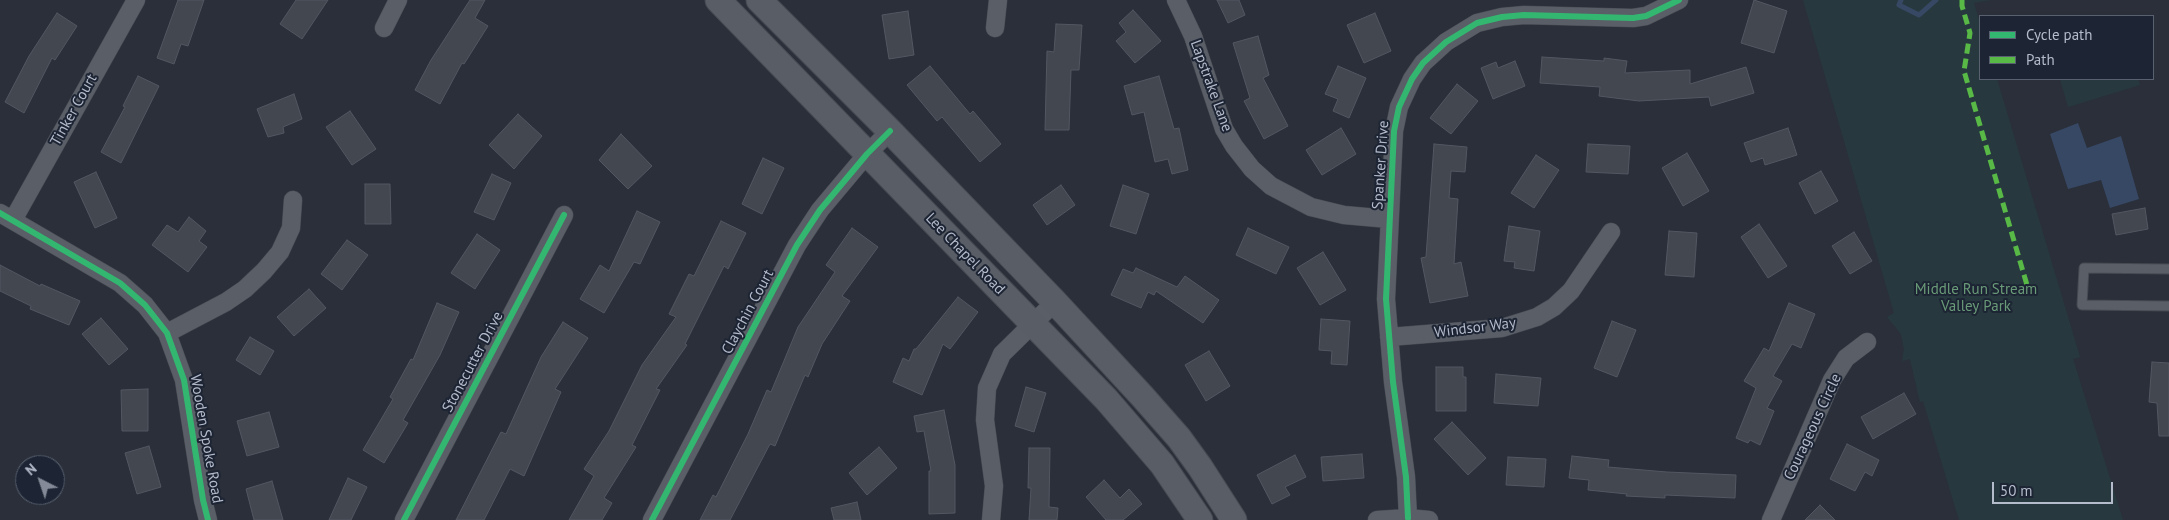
<!DOCTYPE html>
<style>
body{margin:0}
#map{position:relative;width:2169px;height:520px;overflow:hidden;background:#2a2f39;font-family:"PT Sans",sans-serif}
canvas{display:block}
.legend{position:absolute;left:1979px;top:15px;width:175px;height:65px;box-sizing:border-box;background:#1d2534;border:1px solid #596170;margin:0;padding:6px 9px;list-style:none;font-size:15px;color:#b4bbca}
.legend li{display:flex;align-items:center;gap:10px;height:25px}
.legend b{width:25px;border:1px solid #596170}
.north{position:absolute;left:15px;top:455px;width:50px;height:50px;box-sizing:border-box;background:#1d2534;border:1px solid #596170;border-radius:50%;rotate:319deg;font-size:14px;font-weight:700;line-height:20px;text-align:center;color:#b4bbca}
.north::after{content:'';display:block;margin:auto;width:18px;height:22px;background:#848a97;clip-path:polygon(50% 0,100% 100%,50% 72%,0 100%)}
.scale{position:absolute;left:1992px;top:482px;width:121px;height:22px;box-sizing:border-box;border:2px solid #b4bbca;border-top:0;padding-left:6px;font-size:15px;line-height:18px;white-space:nowrap;color:#b4bbca;-webkit-text-stroke:4px #1d2534;paint-order:stroke}
</style>
<div id="map">
<canvas width="2169" height="520"></canvas>
<ul class="legend">
<li><b style="height:6px;background:#33b770"></b>Cycle path</li>
<li><b style="height:6px;background:#58b947"></b>Path</li>
</ul>
<div class="north">N</div>
<div class="scale">50 m</div>
</div>
<script>
const g = document.querySelector('canvas').getContext('2d');
g.lineJoin = 'round';
function paint(path, color) {
  g.fillStyle = color;
  g.fill(path, 'evenodd');
}
function shape(rows) {
  const path = new Path2D();
  for (const r of rows) {
    path.moveTo(r[0], r[1]);
    for (let i = 2; i < r.length; i += 2) path.lineTo(r[i], r[i + 1]);
  }
  return path;
}
function stroke(path, color, width, dash) {
  g.strokeStyle = color;
  g.lineWidth = width;
  g.lineCap = dash ? 'butt' : 'round';
  g.setLineDash(dash || []);
  g.stroke(path);
}
function write(font, color, halo, rows, align = 'center') {
  g.font = font + ' "PT Sans",sans-serif';
  g.lineWidth = 4;
  g.setLineDash([]);
  g.textBaseline = 'middle';
  g.strokeStyle = halo;
  g.fillStyle = color;
  for (const [text, x, y, turn = 0] of rows) {
    g.save();
    g.translate(x, y);
    g.rotate((+turn || 0) * Math.PI / 180);
    g.textAlign = isNaN(turn) ? turn : align;
    if (halo) g.strokeText(text, 0, 0);
    g.fillText(text, 0, 0);
    g.restore();
  }
}
paint(shape([
 [1803,0,1991,0,1974,3,1980,23,1980,79,1997,79,2080,357,2073,359,2123,520,1959,520,1923,401,1920,402,1910,359,1902,361,1904,349,1901,334,1887,317,1894,313],
 [2060,79,2138,79,2140,85,2068,107]
]), '#27393f');
paint(shape([
 [2078,123,2087,148,2121,136,2139,199,2110,208,2101,180,2068,189,2050,134]
]), '#374865');
stroke(shape([
 [1901,0,1899,5,1919,15,1936,0]
]), '#374865', 5);
const building = shape([
 [178,0,204,0,188,46,181,44,174,64,157,58,178,0],
 [296,0,328,0,302,39,280,24,296,0],
 [470,0,485,0,475,18,488,26,464,64,462,63,440,104,415,90,431,60,470,0],
 [1217,0,1239,0,1245,15,1228,23,1217,0],
 [1754,0,1787,11,1774,53,1741,43,1754,0],
 [1133,10,1161,41,1135,63,1116,41,1126,32,1119,23,1133,10],
 [908,11,914,55,889,59,882,15,908,11],
 [57,13,77,26,55,60,52,58,24,113,5,102,29,56,57,13],
 [1375,13,1391,51,1364,63,1347,25,1375,13],
 [1056,24,1082,25,1079,70,1071,70,1069,130,1045,130,1047,51,1054,52,1056,24],
 [1258,36,1269,75,1263,78,1288,126,1264,139,1244,101,1250,98,1233,43,1258,36],
 [1542,57,1604,61,1604,58,1627,61,1625,73,1690,70,1690,84,1746,67,1754,93,1711,106,1709,97,1639,101,1599,96,1600,87,1540,83,1542,57],
 [1515,61,1525,86,1493,99,1481,68,1496,62,1498,68,1515,61],
 [930,66,970,114,973,111,1001,144,980,162,942,117,937,121,907,85,930,66],
 [1338,66,1366,78,1349,118,1333,111,1338,99,1325,94,1338,66],
 [138,76,159,86,121,163,101,152,125,107,123,106,138,76],
 [1159,76,1174,129,1179,128,1188,170,1172,174,1168,159,1155,162,1144,112,1132,115,1124,86,1159,76],
 [1457,84,1478,101,1451,134,1430,118,1457,84],
 [294,94,302,119,283,127,284,133,268,137,257,109,294,94],
 [350,111,376,149,352,165,326,127,350,111],
 [518,114,542,136,514,169,489,145,518,114],
 [1341,128,1356,154,1322,175,1306,150,1341,128],
 [1788,128,1797,155,1765,165,1763,158,1751,162,1744,143,1788,128],
 [621,134,652,166,628,189,599,160,621,134],
 [1434,144,1467,147,1465,172,1451,171,1449,198,1458,199,1454,264,1461,262,1468,296,1430,303,1421,258,1426,257,1434,144],
 [1588,144,1630,146,1628,174,1586,172,1588,144],
 [1687,153,1709,191,1683,206,1662,168,1687,153],
 [1536,155,1559,170,1534,208,1511,193,1536,155],
 [763,158,784,168,762,214,742,204,763,158],
 [1821,171,1838,201,1815,214,1799,183,1821,171],
 [96,172,117,218,95,228,74,182,96,172],
 [492,174,511,183,494,220,474,212,492,174],
 [365,184,390,184,391,224,365,224,365,184],
 [1061,185,1075,205,1047,225,1033,205,1061,185],
 [1123,185,1149,194,1136,234,1110,226,1123,185],
 [2145,208,2148,229,2116,235,2112,214,2145,208],
 [637,211,660,222,640,264,634,262,604,313,580,299,600,265,609,271,637,211],
 [189,217,206,231,199,241,207,247,188,272,152,245,167,225,178,232,189,217],
 [721,221,746,233,728,269,724,266,685,344,687,345,656,389,660,390,632,445,636,447,604,498,612,503,602,520,569,520,594,476,584,469,609,431,642,365,676,317,669,314,689,274,694,276,721,221],
 [1759,224,1787,266,1768,278,1741,237,1759,224],
 [1509,226,1540,231,1534,271,1514,268,1515,262,1504,261,1509,226],
 [852,228,878,247,842,296,850,301,822,344,808,377,805,375,775,446,770,444,730,520,700,520,713,495,716,497,748,434,767,390,771,392,798,327,835,272,826,265,852,228],
 [1248,228,1289,247,1276,274,1236,255,1248,228],
 [1669,231,1697,233,1694,277,1665,275,1669,231],
 [1854,232,1872,261,1850,274,1832,246,1854,232],
 [477,234,500,250,475,289,451,273,477,234],
 [347,240,368,255,342,290,321,274,347,240],
 [1323,252,1346,290,1320,305,1297,268,1323,252],
 [0,265,40,286,41,284,80,301,69,325,30,309,31,306,0,291,0,265],
 [1136,268,1177,287,1185,276,1219,300,1203,323,1156,291,1154,295,1148,292,1141,308,1111,295,1123,269,1133,273,1136,268],
 [309,289,326,308,294,336,277,317,309,289],
 [958,297,978,312,950,349,943,344,922,395,893,382,903,358,909,361,914,349,916,349,958,297],
 [437,303,459,312,440,355,403,420,408,423,384,463,363,450,393,399,390,397,411,359,413,360,437,303],
 [1789,303,1815,314,1801,348,1792,344,1773,376,1782,381,1767,408,1774,411,1760,445,1750,440,1748,443,1736,438,1756,388,1744,381,1764,348,1769,351,1789,303],
 [101,318,128,349,109,365,82,334,101,318],
 [1321,319,1350,321,1347,365,1331,364,1332,351,1319,350,1321,319],
 [1612,321,1636,330,1617,377,1594,368,1612,321],
 [563,322,588,338,555,389,561,392,524,476,510,469,484,520,456,520,501,432,506,434,541,357,563,322],
 [250,337,274,351,260,375,236,360,250,337],
 [1209,351,1230,386,1206,401,1185,365,1209,351],
 [2152,362,2169,363,2169,436,2159,436,2157,403,2149,402,2152,362],
 [1436,367,1463,367,1463,377,1466,377,1466,411,1436,411,1436,367],
 [1496,374,1541,378,1538,406,1494,403,1496,374],
 [1026,387,1046,393,1034,432,1015,426,1026,387],
 [148,389,148,431,122,431,121,390,148,389],
 [1904,393,1916,414,1873,439,1861,417,1904,393],
 [944,410,955,465,955,513,929,514,929,471,931,471,924,431,917,432,914,416,944,410],
 [269,412,279,447,247,456,237,421,269,412],
 [1452,422,1486,458,1468,475,1434,439,1452,422],
 [1847,444,1879,460,1872,476,1865,472,1855,491,1830,479,1847,444],
 [149,446,161,487,137,494,125,453,149,446],
 [879,447,897,468,867,495,849,473,879,447],
 [1029,448,1050,448,1049,507,1058,508,1057,520,1029,520,1031,488,1028,488,1029,448],
 [1362,454,1364,478,1323,481,1321,457,1362,454],
 [1295,455,1306,477,1285,487,1290,495,1272,504,1257,475,1295,455],
 [1572,456,1609,460,1608,467,1667,472,1736,475,1735,498,1665,495,1665,498,1626,496,1627,494,1588,490,1589,480,1569,478,1572,456],
 [1508,457,1546,459,1544,487,1506,485,1508,457],
 [348,478,367,487,351,520,329,520,348,478],
 [1104,480,1120,498,1129,489,1142,504,1123,520,1106,520,1086,497,1104,480],
 [272,481,283,520,254,520,246,489,272,481],
 [857,502,861,520,834,520,831,508,857,502],
 [1820,505,1835,520,1805,520,1820,505]
]);
paint(building, '#434750');
stroke(building, '#525761', 1);
const lane = shape([
 [2169,269,2084,268,2082,305,2169,306]
]);
const street = shape([
 [1176,0,1193,36,1224,129,1234,146,1252,169,1271,186,1311,207,1344,215,1389,219],
 [384,28,398,0],
 [995,28,998,0],
 [0,213,120,283,145,305,167,333,184,380,203,500,208,520],
 [13,220,136,0],
 [167,333,226,302,245,289,264,271,280,252,291,228,293,200],
 [1389,337,1502,328,1537,317,1554,307,1571,291,1611,232],
 [1408,518,1406,477,1393,382,1386,299,1394,131,1399,107,1412,79,1423,63,1446,42,1477,23,1502,17,1524,15,1633,18,1646,16,1679,0],
 [404,520,564,215],
 [652,520,797,245,820,210,867,154,890,131],
 [991,520,994,486,985,420,987,388,1002,354,1055,302],
 [1377,520,1408,518,1429,520],
 [1771,520,1832,380,1846,358,1867,342]
]);
const secondary = shape([
 [718,0,1106,399,1162,464,1200,520],
 [759,0,890,131,1055,302,1142,396,1179,438,1200,467,1234,520]
]);
stroke(lane, '#464a52', 11);
stroke(street, '#464a52', 19);
stroke(secondary, '#464a52', 27);
stroke(lane, '#5a5e67', 9);
stroke(street, '#5a5e67', 18);
stroke(secondary, '#595d65', 25);
stroke(shape([
 [1962,0,1962,6,1970,33,1964,71,2027,285]
]), '#58b947', 5, [10, 5]);
stroke(shape([
 [0,213,120,283,145,305,167,333,184,380,203,500,208,520],
 [1408,518,1406,477,1393,382,1386,299,1394,131,1399,107,1412,79,1423,63,1446,42,1477,23,1502,17,1524,15,1633,18,1646,16,1679,0],
 [404,520,564,215],
 [652,520,797,245,820,210,867,154,890,131]
]), '#33b770', 6);
write('15px', '#b4bbca', '#1d2534', [
 ["Lapstrake Lane",1211,86,70],
 ["Tinker Court",74,110,-61],
 ["Spanker Drive",1381,165,-86],
 ["Lee Chapel Road",965,254,46],
 ["Claychin Court",748,312,-62],
 ["Windsor Way",1475,328,-7],
 ["Stonecutter Drive",473,362,-62],
 ["Courageous Circle",1813,427,-65],
 ["Wooden Spoke Road",206,439,80]
]);
write('15px', '#6a9b78', '#1d2534', [
 ["Middle Run Stream",1976,290],
 ["Valley Park",1976,307]
]);
</script>
